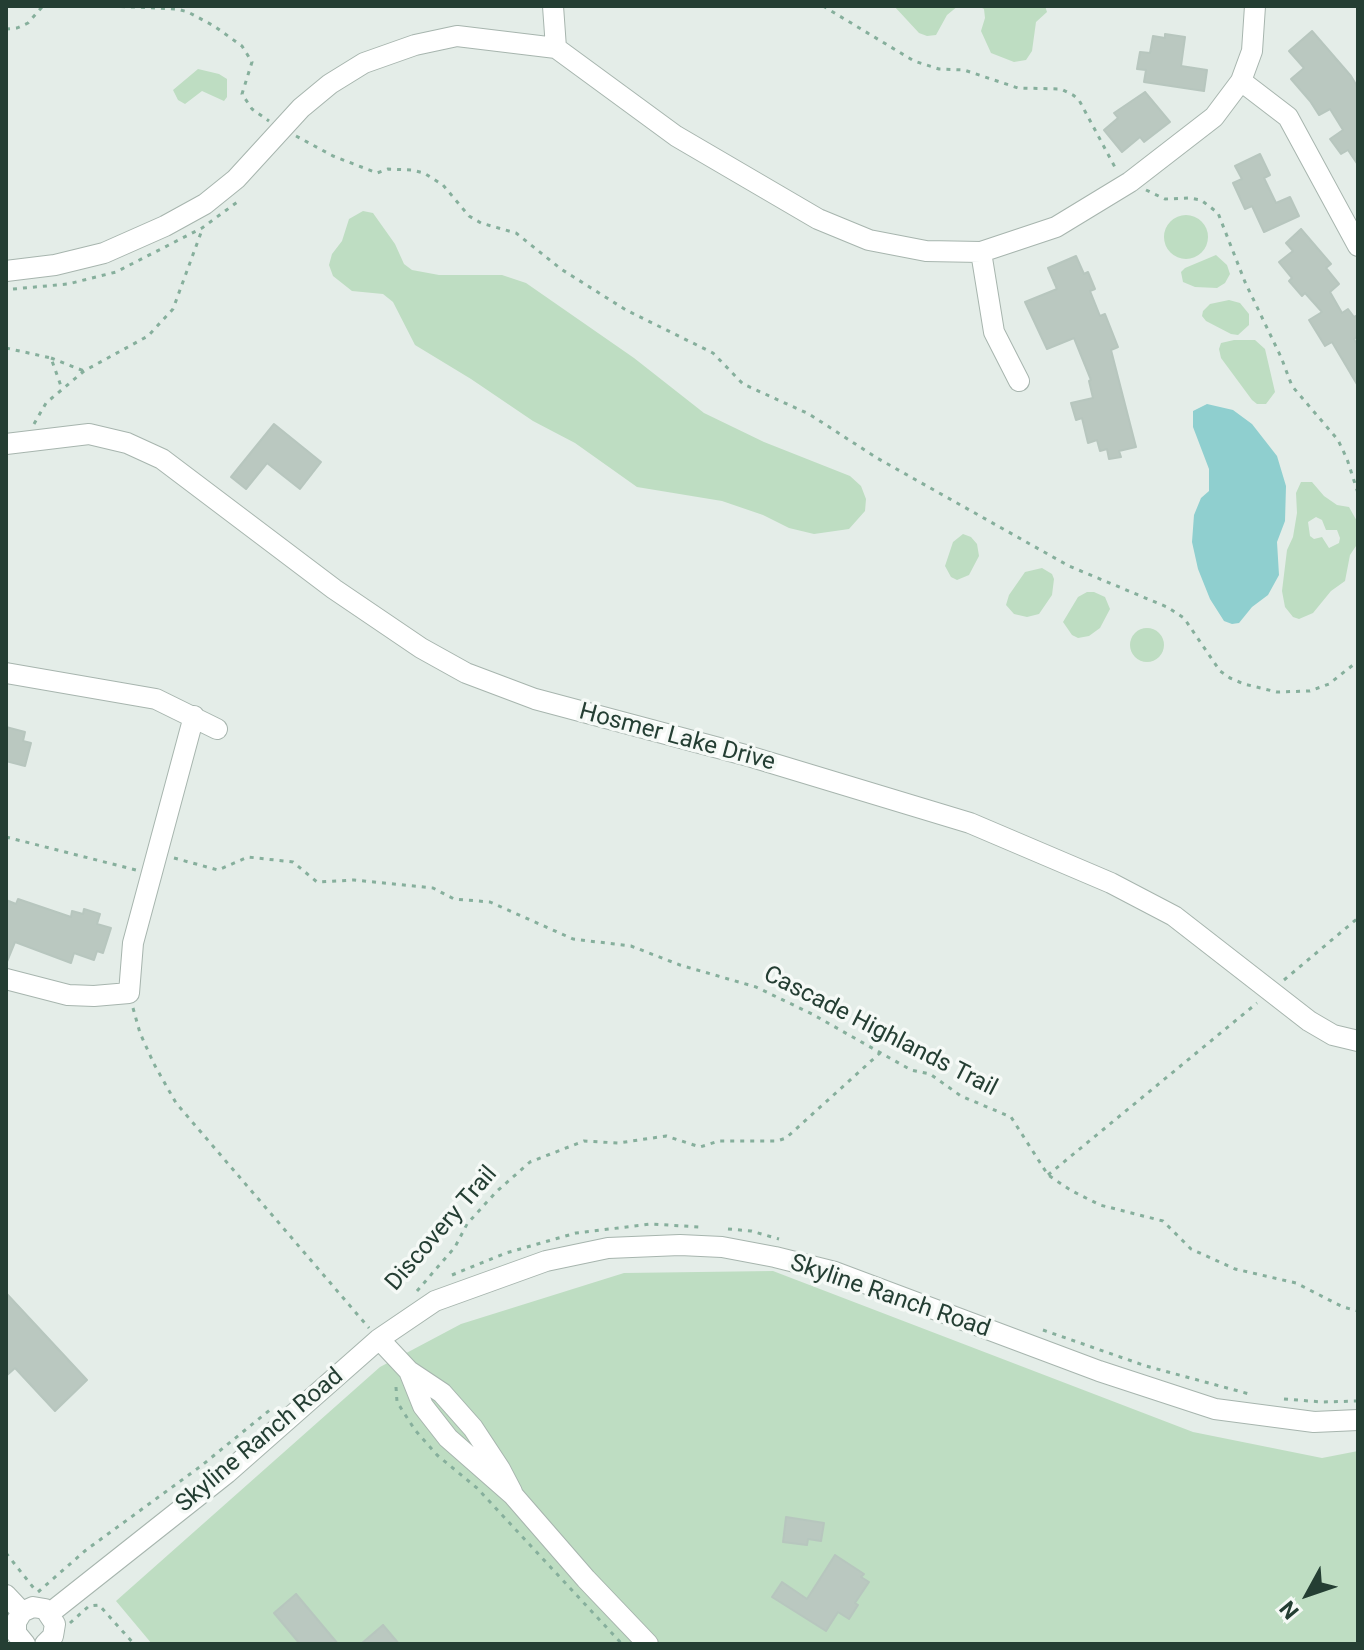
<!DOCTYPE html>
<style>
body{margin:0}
#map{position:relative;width:1364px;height:1650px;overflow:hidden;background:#e4ede8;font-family:Roboto,sans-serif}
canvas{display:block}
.frame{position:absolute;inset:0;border:8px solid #243e33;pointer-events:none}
.north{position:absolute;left:1268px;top:1554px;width:80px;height:80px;-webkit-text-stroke:6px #f5f9f6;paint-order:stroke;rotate:230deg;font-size:22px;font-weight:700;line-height:32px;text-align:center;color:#243e33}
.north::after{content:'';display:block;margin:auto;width:28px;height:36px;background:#243e33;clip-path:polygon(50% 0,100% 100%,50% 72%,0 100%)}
</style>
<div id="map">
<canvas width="1364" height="1650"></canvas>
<div class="frame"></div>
<div class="north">N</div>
</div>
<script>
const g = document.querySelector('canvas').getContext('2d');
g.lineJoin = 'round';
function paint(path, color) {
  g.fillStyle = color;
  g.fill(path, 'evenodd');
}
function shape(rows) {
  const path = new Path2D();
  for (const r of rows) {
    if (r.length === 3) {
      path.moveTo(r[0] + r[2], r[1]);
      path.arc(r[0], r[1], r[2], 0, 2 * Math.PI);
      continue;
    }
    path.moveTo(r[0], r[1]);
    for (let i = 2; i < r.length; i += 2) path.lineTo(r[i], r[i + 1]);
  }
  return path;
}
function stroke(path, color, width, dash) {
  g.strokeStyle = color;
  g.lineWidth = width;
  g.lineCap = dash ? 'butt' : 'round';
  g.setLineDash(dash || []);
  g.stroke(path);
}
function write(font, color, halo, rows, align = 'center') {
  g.font = font + ' Roboto,sans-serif';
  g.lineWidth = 7;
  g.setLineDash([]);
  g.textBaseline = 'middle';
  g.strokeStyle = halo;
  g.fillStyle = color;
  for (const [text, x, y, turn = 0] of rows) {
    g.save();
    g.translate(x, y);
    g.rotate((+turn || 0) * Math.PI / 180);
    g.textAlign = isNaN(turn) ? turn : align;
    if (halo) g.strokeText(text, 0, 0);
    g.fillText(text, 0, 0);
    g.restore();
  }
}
paint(shape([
 [894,6,958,6,947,15,936,35,927,36,919,33],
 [978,6,1045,6,1047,12,1036,22,1032,51,1026,60,1014,62,991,53,981,31,985,18,984,9],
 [198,69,219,74,227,79,227,97,224,101,202,91,185,104,178,100,173,90],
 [363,211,373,213,395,244,404,264,412,270,439,275,502,275,526,283,634,358,704,413,764,442,850,476,861,486,866,499,865,511,849,529,814,534,789,528,763,515,722,501,637,487,575,443,533,421,471,379,415,345,393,302,383,294,352,291,333,276,329,265,332,254,342,241,349,219],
 [1186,237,22],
 [1216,255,1227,265,1230,274,1225,283,1217,288,1195,287,1183,282,1181,272,1185,268],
 [1229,300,1240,303,1249,314,1249,325,1238,335,1231,334,1206,321,1202,316,1203,311,1210,304],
 [1234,340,1255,340,1265,349,1275,392,1266,404,1257,404,1252,400,1221,358,1219,349,1221,343],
 [1301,482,1312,482,1324,496,1337,505,1349,507,1358,523,1358,543,1350,555,1345,581,1331,591,1313,613,1299,619,1293,617,1285,607,1282,591,1287,550,1293,537,1297,513,1296,493],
 [1316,517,1322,520,1326,530,1337,530,1340,538,1339,543,1329,548,1322,537,1314,539,1310,536,1308,522],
 [963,534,971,537,977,544,979,556,969,575,957,580,951,577,945,566,953,542],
 [1042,568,1052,574,1054,579,1052,595,1039,614,1027,617,1014,614,1006,605,1009,595,1025,572],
 [1087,592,1094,592,1105,597,1110,609,1100,628,1089,636,1078,638,1072,635,1063,622,1078,597],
 [1147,645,17],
 [773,1271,1193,1432,1322,1458,1358,1451,1358,1644,152,1644,116,1601,380,1367,461,1324,624,1273]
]), '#beddc2');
paint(shape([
 [1207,404,1233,410,1252,424,1277,456,1286,486,1285,521,1277,542,1279,575,1268,595,1252,607,1239,623,1232,624,1224,621,1210,599,1198,569,1192,542,1194,515,1201,498,1209,491,1209,469,1193,427,1193,411]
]), '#8fcfcf');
const building = shape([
 [1312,31,1351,76,1358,88,1358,165,1348,150,1341,154,1330,139,1343,130,1330,109,1319,115,1310,101,1291,79,1304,68,1289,51,1312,31],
 [1165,34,1185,37,1181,66,1207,70,1204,91,1144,82,1146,70,1137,69,1140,52,1150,53,1153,36,1165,38,1165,34],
 [1145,92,1170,122,1144,142,1140,137,1122,152,1104,130,1118,118,1114,113,1145,92],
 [1260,154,1270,175,1264,178,1276,203,1290,197,1299,216,1264,232,1252,206,1245,209,1233,183,1242,179,1235,166,1260,154],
 [1301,229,1331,264,1326,268,1339,284,1330,292,1342,313,1348,309,1354,317,1358,315,1358,336,1354,339,1358,346,1358,386,1332,342,1325,346,1309,320,1322,312,1305,293,1302,296,1289,281,1292,278,1279,262,1293,251,1286,243,1301,229],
 [1076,256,1084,274,1088,272,1095,289,1090,291,1100,316,1105,314,1118,347,1111,350,1136,447,1119,451,1121,457,1109,459,1107,449,1100,451,1097,440,1088,443,1082,418,1076,420,1071,403,1093,398,1089,381,1091,380,1074,338,1047,349,1025,302,1057,289,1048,268,1076,256],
 [274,424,321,462,300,489,267,463,246,489,231,477,274,424],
 [6,727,25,732,23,741,31,743,25,766,6,761,6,727],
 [18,899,71,917,72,911,83,914,84,909,100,914,97,924,111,928,103,953,97,951,94,960,74,953,71,963,15,942,6,964,6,900,16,904,18,899],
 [6,1293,87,1380,55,1411,15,1368,6,1376,6,1293],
 [786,1517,824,1523,821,1541,808,1539,807,1545,783,1542,786,1517],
 [835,1555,864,1574,861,1577,869,1582,855,1603,858,1605,849,1619,838,1612,826,1631,772,1597,782,1582,807,1599,835,1555],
 [296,1594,338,1644,300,1644,274,1613,296,1594],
 [383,1625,399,1644,361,1644,383,1625]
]);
paint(building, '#bac8c0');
stroke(building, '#b7c6be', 2);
const minor = shape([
 [553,6,556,48],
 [1241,81,1288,117,1358,246],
 [981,252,994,332,1019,381],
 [6,271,55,265,104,253,165,226,205,204,236,179,301,108,330,84,364,63,415,45,457,36,556,48,676,136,818,219,869,240,926,251,981,252,1056,227,1130,182,1214,117,1241,81,1252,51,1255,6],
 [6,444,89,434,127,443,162,459,334,589,421,648,466,673,535,699,745,755,970,823,1111,883,1174,916,1309,1021,1333,1035,1358,1041],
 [6,673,156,699,217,729],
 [6,979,68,995,94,996,129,993,133,943,194,716],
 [379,1339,409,1371,442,1393,473,1428,500,1469,512,1492],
 [409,1371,423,1406,448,1438,513,1495,586,1579,648,1644],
 [6,1595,22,1612],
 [50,1613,227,1473,379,1339,435,1301,546,1261,608,1248,680,1245,722,1247,775,1257,835,1272,1099,1371,1215,1409,1314,1422,1358,1420],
 [25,1644,16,1633,16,1622,22,1612,33,1607,45,1609,55,1624,53,1636,45,1644]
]);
stroke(minor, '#a7b5ae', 22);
stroke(shape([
 [111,6,177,9,188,12,214,26,242,46,252,62,242,94,252,109,269,121],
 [823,6,914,61,939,69,964,70,1018,88,1061,89,1073,95,1079,100,1117,171],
 [6,29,17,28,28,23,43,6],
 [296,136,333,156,377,173,388,169,412,170,424,173,443,185,469,216,481,223,516,233,561,269,626,310,713,353,743,384,809,414,877,458,1069,566,1167,607,1184,618,1220,671,1230,678,1244,684,1277,692,1310,691,1329,684,1358,661],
 [1146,190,1165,199,1189,198,1201,200,1218,213,1245,282,1281,357,1292,386,1338,440,1347,459,1358,493],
 [13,289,68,284,116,272,202,228,240,200],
 [6,348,51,358,62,389],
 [51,358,84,371],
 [34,424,46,403,84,371,148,336,173,309,202,230],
 [6,837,136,870],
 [174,858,218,870,248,857,293,862,317,882,354,880,433,888,454,899,490,902,573,939,631,946,680,965,756,987,812,1014,911,1070,930,1074,961,1096,1011,1117,1048,1175,1072,1191,1100,1205,1163,1221,1191,1249,1235,1269,1296,1283,1343,1307,1358,1311],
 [1284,980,1358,918],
 [133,1008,140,1033,154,1064,176,1103,369,1328],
 [1048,1175,1257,1003],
 [728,1229,751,1231,779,1239],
 [452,1275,506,1253,576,1233,651,1224,700,1227],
 [417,1291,455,1247,467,1224,496,1192,530,1162,584,1141,618,1143,666,1136,700,1147,719,1141,777,1141,786,1138,880,1053],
 [1043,1330,1146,1366,1253,1395],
 [396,1387,397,1402,415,1430,437,1455,477,1488,622,1644],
 [1284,1399,1322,1402,1358,1401],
 [6,1553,36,1591],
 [38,1592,86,1550,201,1466,271,1409],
 [70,1623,89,1606,99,1605,134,1644]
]), '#86af9c', 3, [4, 6]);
stroke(minor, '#fff', 20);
write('24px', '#243e33', '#f5f9f6', [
 ["Hosmer Lake Drive",677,738,15],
 ["Cascade Highlands Trail",880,1032,27],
 ["Discovery Trail",442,1229,-49],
 ["Skyline Ranch Road",890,1297,19],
 ["Skyline Ranch Road",260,1441,-40]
]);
</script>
